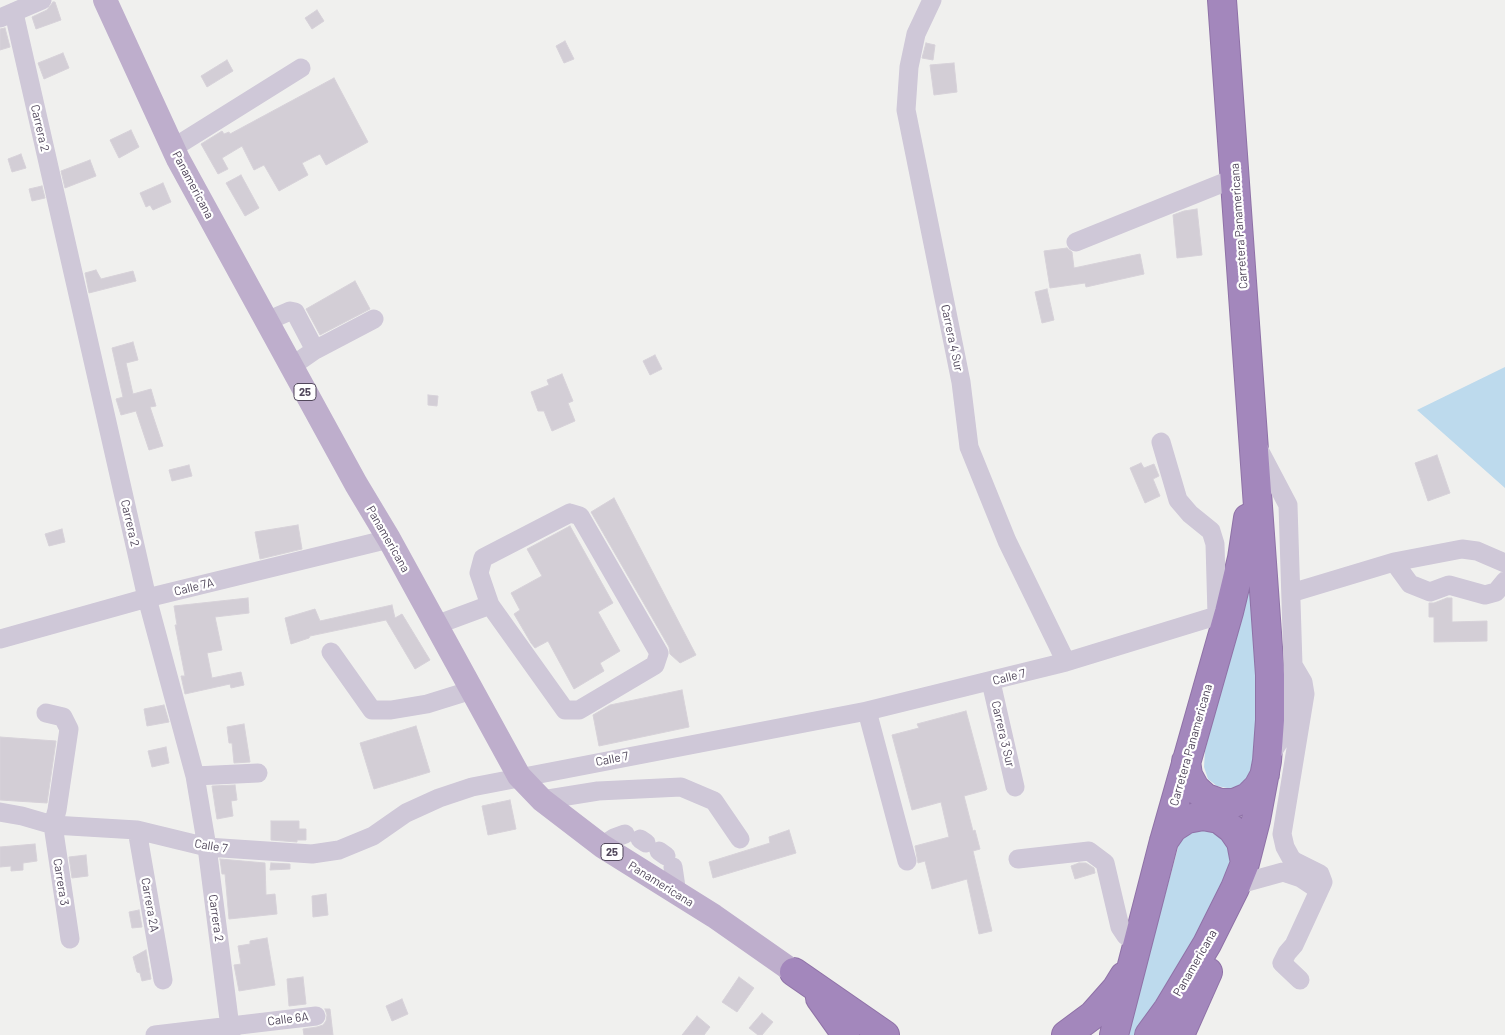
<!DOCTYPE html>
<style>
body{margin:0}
canvas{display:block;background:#f0f0ee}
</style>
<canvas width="1505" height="1035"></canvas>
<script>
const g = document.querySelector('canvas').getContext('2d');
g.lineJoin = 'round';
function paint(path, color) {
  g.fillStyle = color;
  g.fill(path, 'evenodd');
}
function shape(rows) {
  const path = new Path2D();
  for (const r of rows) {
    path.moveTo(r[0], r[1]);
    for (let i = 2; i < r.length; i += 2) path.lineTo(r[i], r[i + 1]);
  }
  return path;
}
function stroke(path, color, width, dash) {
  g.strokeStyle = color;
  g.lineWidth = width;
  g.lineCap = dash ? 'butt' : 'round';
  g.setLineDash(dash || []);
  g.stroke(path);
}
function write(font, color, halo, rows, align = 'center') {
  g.font = font + ' Barlow,sans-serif';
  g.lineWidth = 4.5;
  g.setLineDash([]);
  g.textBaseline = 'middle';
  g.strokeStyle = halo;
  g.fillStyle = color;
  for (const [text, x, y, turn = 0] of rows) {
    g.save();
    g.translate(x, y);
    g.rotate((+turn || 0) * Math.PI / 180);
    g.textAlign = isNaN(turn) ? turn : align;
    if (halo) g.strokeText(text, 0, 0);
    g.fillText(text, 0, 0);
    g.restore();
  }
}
paint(shape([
 [1505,367,1505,488,1417,410],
 [1256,549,1260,764,1238,790,1217,786,1208,779,1204,767,1205,751],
 [1195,827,1225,832,1237,866,1213,916,1138,1035,1127,1035,1179,844,1186,833]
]), '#bddaed');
const building = shape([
 [53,2,55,2,61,20,36,29,32,17,47,10,53,2],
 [317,10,324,21,312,29,305,18,317,10],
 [5,28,10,47,0,50,0,29,5,28],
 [565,41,574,59,564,63,556,46,565,41],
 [926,43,935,45,933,60,922,58,926,43],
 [63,53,69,68,44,79,38,63,63,53],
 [227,60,233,71,207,87,201,76,227,60],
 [954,63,957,92,934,95,930,65,954,63],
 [334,78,368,142,326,165,320,154,302,163,308,175,279,191,264,165,254,170,242,146,222,158,228,169,218,174,201,144,222,131,224,134,229,132,230,134,334,78],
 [131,130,139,147,119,158,110,140,131,130],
 [21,154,26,168,12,172,8,159,21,154],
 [90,160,96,176,65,188,61,171,90,160],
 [241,175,259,208,245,216,226,183,241,175],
 [163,183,171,202,153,210,150,205,146,207,140,193,163,183],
 [42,186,45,198,32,201,29,189,42,186],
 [1197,209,1202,255,1177,258,1173,215,1184,211,1197,209],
 [1067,248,1072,252,1074,268,1140,254,1144,274,1086,287,1085,283,1050,288,1044,251,1067,248],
 [96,270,101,279,133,271,136,281,89,293,85,273,96,270],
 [355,281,370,309,320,335,306,309,355,281],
 [1047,289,1054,320,1042,323,1035,292,1047,289],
 [133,342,138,360,126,363,133,394,151,389,156,406,150,407,163,446,149,450,136,411,121,415,116,399,123,397,112,348,133,342],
 [655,355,662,369,650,375,643,361,655,355],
 [562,374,573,401,568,403,575,421,552,431,544,411,538,411,531,392,549,385,547,380,562,374],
 [428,395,438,396,437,406,428,405,428,395],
 [1437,455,1450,493,1428,501,1415,463,1437,455],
 [1141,463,1144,468,1154,464,1159,476,1153,479,1160,496,1145,503,1130,468,1141,463],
 [189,465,192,476,172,481,169,470,189,465],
 [614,498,696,655,680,663,670,654,669,647,591,512,614,498],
 [298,525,302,549,260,559,255,532,298,525],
 [570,526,613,603,598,612,620,651,600,663,604,671,574,689,548,641,535,648,531,643,514,614,520,610,511,593,542,576,527,549,570,526],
 [62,529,65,542,49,546,45,534,62,529],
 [248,598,249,613,215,617,222,650,207,653,212,678,241,672,244,685,231,688,230,684,185,694,181,676,185,676,175,625,177,625,174,606,248,598],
 [1447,598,1452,598,1452,622,1487,621,1487,641,1434,642,1434,617,1429,617,1429,603,1434,603,1447,598],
 [392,605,395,618,402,614,430,660,415,669,386,620,310,636,309,638,291,644,285,618,315,609,320,621,392,605],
 [682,690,689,727,599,746,593,715,610,705,682,690],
 [164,705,169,722,147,726,144,709,164,705],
 [966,711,987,789,986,790,964,796,973,831,975,830,980,849,973,851,992,931,979,934,967,879,932,889,925,861,918,863,915,846,949,837,941,802,912,810,892,735,919,728,917,724,966,711],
 [244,724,250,762,234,763,232,743,229,743,227,727,244,724],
 [416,726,430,772,374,789,360,743,416,726],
 [0,737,56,741,47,803,0,800,0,737],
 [166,747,169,763,152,767,148,751,166,747],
 [235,785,237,800,231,801,233,816,217,819,212,786,235,785],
 [510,800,516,829,488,835,482,806,510,800],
 [271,821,299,821,299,829,306,829,306,840,297,840,297,842,271,840,271,821],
 [789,830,796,853,713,878,709,862,770,843,769,837,789,830],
 [35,844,37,861,23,863,23,870,11,871,11,866,0,867,0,847,35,844],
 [86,855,88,876,72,878,69,857,86,855],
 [220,859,265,863,266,895,275,894,277,914,229,919,225,874,222,874,220,859],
 [271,863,290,864,290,869,270,870,271,863],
 [1079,863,1086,863,1094,868,1095,873,1075,879,1071,866,1079,863],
 [326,894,328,915,313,917,312,896,326,894],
 [139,910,142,927,132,928,129,912,139,910],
 [267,938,275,985,239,991,234,965,241,964,238,946,250,944,250,941,267,938],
 [146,950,151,979,142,981,140,973,137,972,133,957,146,950],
 [303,977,306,1004,289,1006,287,979,303,977],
 [739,977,754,988,737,1012,722,1002,739,977],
 [402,999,408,1014,392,1021,386,1006,402,999],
 [325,1009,330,1009,333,1035,304,1035,303,1029,317,1027,323,1025,326,1021,327,1015,325,1009],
 [762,1013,773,1022,762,1035,758,1035,749,1028,762,1013],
 [697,1016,710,1027,704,1035,682,1035,697,1016]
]);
paint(building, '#d3ced6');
stroke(building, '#d7d2d9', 1);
const highway = shape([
 [1186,761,1188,775,1195,788,1206,798,1220,803,1234,803,1248,797,1258,787,1265,774],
 [1164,841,1173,828,1187,819,1203,816,1219,819,1232,829,1241,842,1245,863],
 [794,972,885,1035],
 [820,998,842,1029,845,1035],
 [1066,1035,1093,1015,1116,989,1124,976],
 [1114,1035,1164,841,1229,612,1242,558,1248,518],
 [1149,1035,1168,1009,1207,944,1235,888,1245,863,1256,820,1267,761,1270,720,1270,675,1222,0],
 [1180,1035,1208,972]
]);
stroke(highway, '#8f72a7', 30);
stroke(shape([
 [932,0,916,34,909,67,906,110,961,382,969,447,1007,541,1066,662],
 [14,13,147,598,195,776,207,847,231,1035],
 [0,18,42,0],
 [173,148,301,68],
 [1076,242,1235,178],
 [267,321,290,311,295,312,315,350,292,366],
 [315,350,374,319],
 [1161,442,1178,500,1190,514,1211,531,1215,544,1217,615],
 [1257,446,1288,505,1293,665,1291,722,1270,756],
 [570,513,580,516,659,653,655,665,579,710,565,710,490,605,479,573,483,558,570,513],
 [1394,562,1410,584,1430,592,1449,585,1485,595,1496,592,1505,581],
 [1291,593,1394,562,1462,549,1477,551,1505,563],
 [436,625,490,605],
 [0,639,147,598,389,539],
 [331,652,372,710,391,710,427,704,472,690],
 [1293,665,1303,682,1305,694,1282,834,1285,847,1291,858,1294,861,1320,874,1323,882,1294,945,1287,953,1282,963,1300,980],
 [991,682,1015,787],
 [867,711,907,861],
 [46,713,63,717,69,729,57,810,53,825,70,939],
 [195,776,258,773],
 [542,800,598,791,681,787,714,801,740,839],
 [0,812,22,816,53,825,137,830,207,847,312,854,339,850,373,836,406,813,439,798,472,787,867,711,1066,662,1229,612],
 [137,830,163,980],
 [640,839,646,843],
 [602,846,614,838,625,834],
 [659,851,666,856],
 [1018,859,1089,851,1105,863,1120,927,1126,936,1139,941],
 [673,867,677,894],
 [1236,885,1283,872,1301,878,1313,886],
 [155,1035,316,1016]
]), '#cfc8d8', 19);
stroke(shape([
 [105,0,178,159,356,484,389,539,519,776,542,800,602,846,714,916,794,972]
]), '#beaecc', 24);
stroke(highway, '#a387bc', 28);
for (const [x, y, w] of [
 [305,392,22],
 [612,852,22]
]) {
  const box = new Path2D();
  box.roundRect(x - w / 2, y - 8.5, w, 17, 4);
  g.fillStyle = '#fff';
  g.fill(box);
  stroke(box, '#51475b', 1);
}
write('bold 11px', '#51475b', null, [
 ["25",305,392],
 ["25",612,852]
]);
write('12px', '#51475b', '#fff', [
 ["Carrera 2",40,128,77],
 ["Panamericana",193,185,62],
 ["Carretera Panamericana",1239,226,-94],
 ["Carrera 4 Sur",952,338,78],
 ["Carrera 2",130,523,77],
 ["Panamericana",388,539,60],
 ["Calle 7A",194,587,-14],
 ["Calle 7",1009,677,-14],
 ["Carrera 3 Sur",1003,734,77],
 ["Carretera Panamericana",1191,745,-74],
 ["Calle 7",612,759,-11],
 ["Calle 7",211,846,9],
 ["Carrera 3",61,882,81],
 ["Panamericana",661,884,32],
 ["Carrera 2A",150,905,80],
 ["Carrera 2",216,918,82],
 ["Panamericana",1195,963,-60],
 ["Calle 6A",288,1019,-7]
]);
</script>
